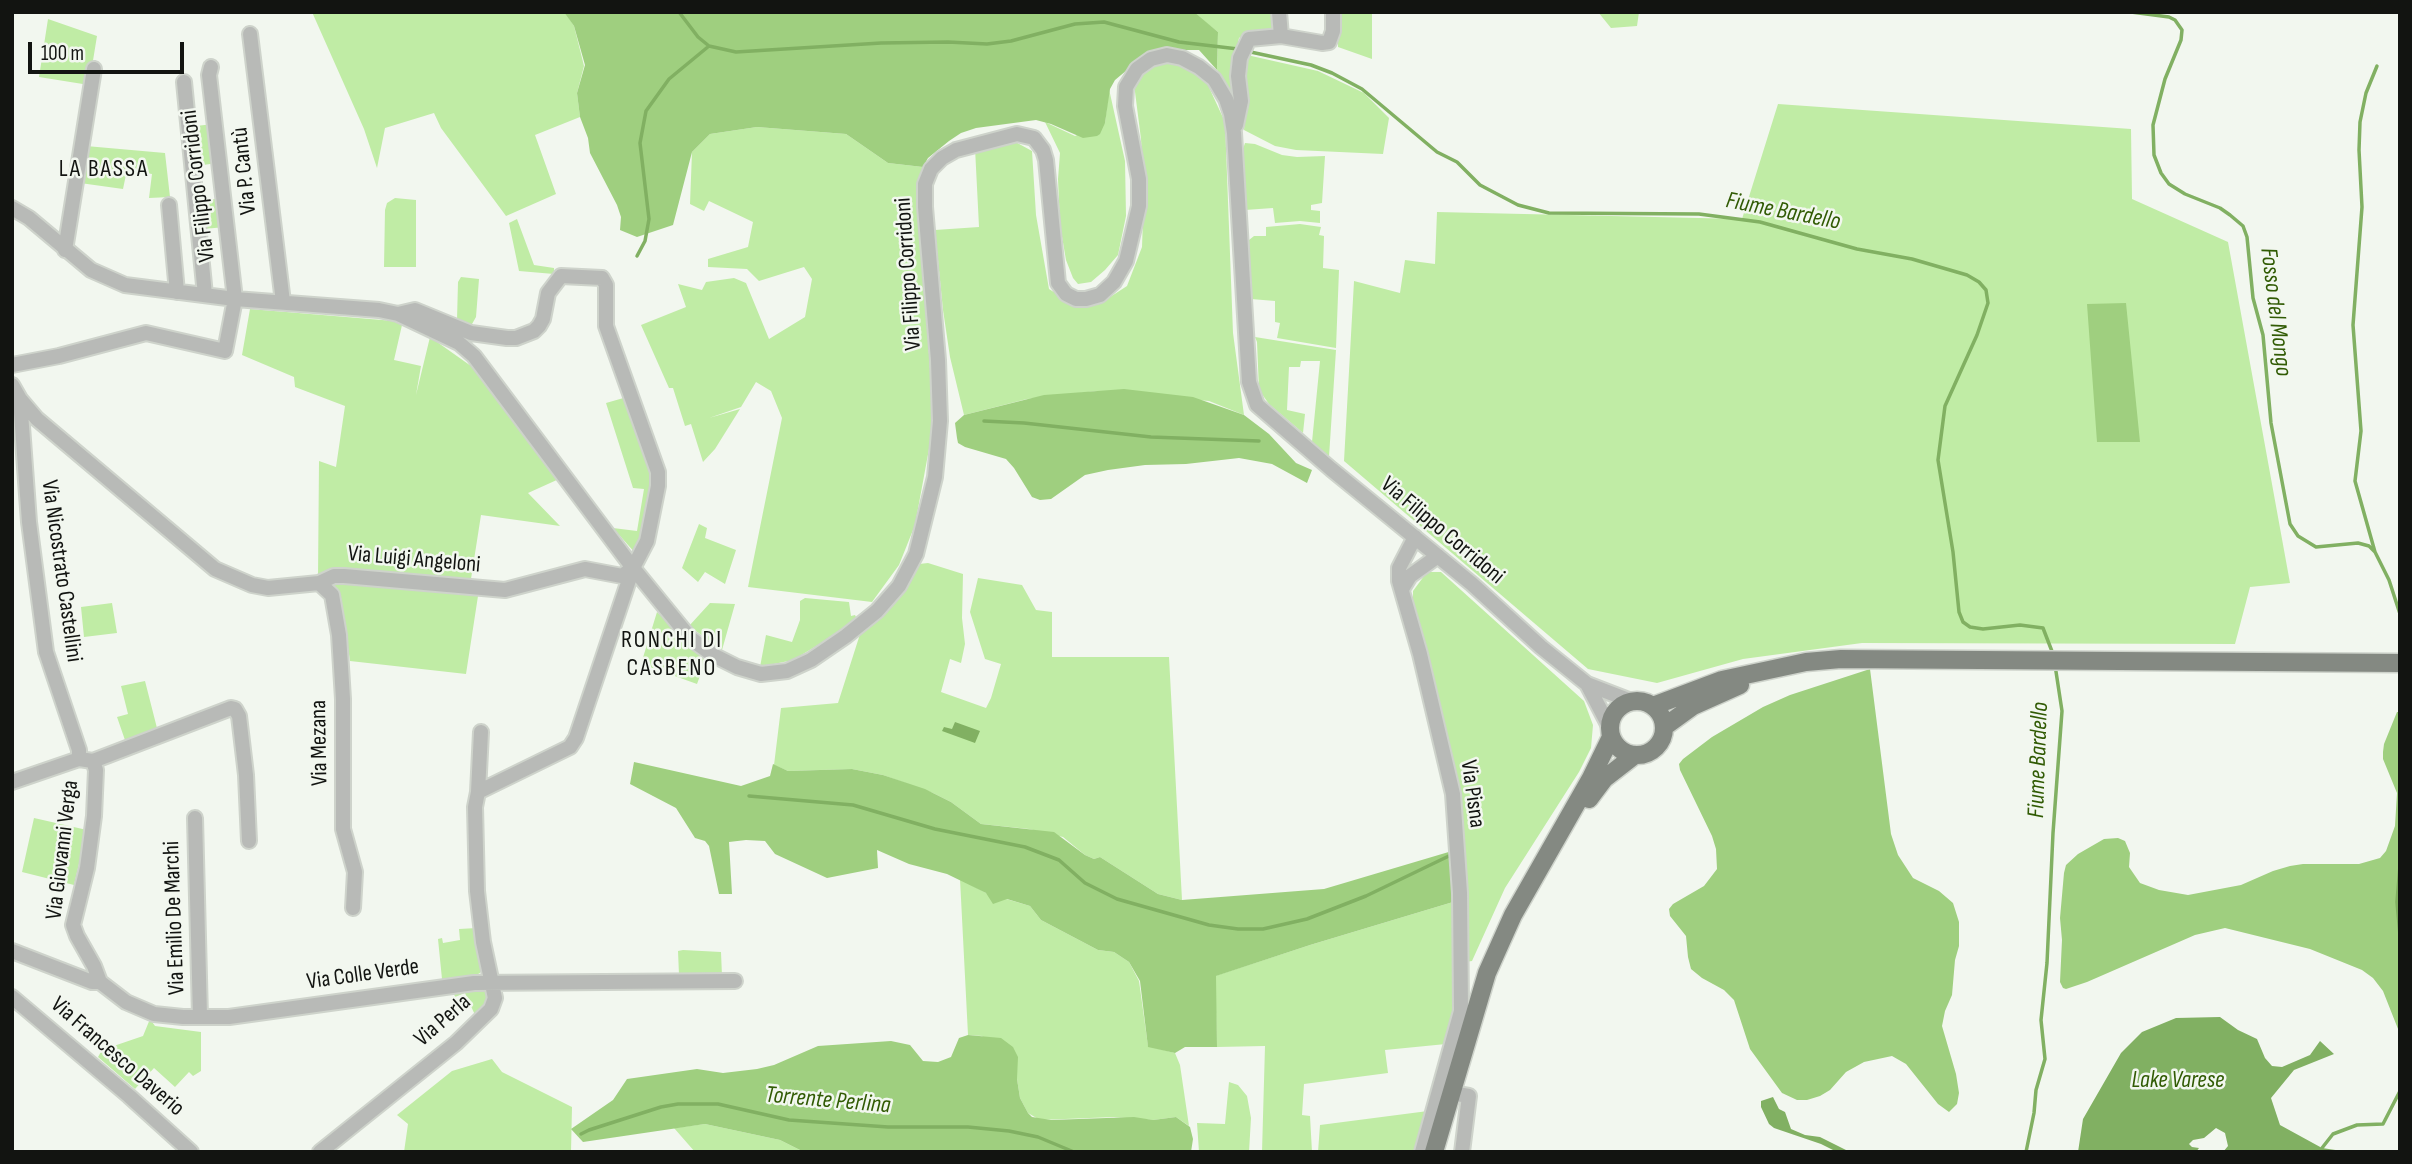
<!DOCTYPE html>
<meta charset="utf-8">
<style>
body{margin:0}
#map{position:relative;width:2412px;height:1164px;overflow:hidden;background:#f2f7ef;font-family:"Sofia Sans Condensed",sans-serif}
canvas{display:block}
.frame{position:absolute;inset:0;border:14px solid #121411;pointer-events:none}
.scale{position:absolute;left:28px;top:42px;width:156px;height:32px;box-sizing:border-box;border:4px solid #121411;border-top:0;padding-left:9px;font-size:21px;line-height:24px;white-space:nowrap;color:#121411;-webkit-text-stroke:5px #f2f7ef;paint-order:stroke}
</style>
<div id="map">
<canvas width="2412" height="1164"></canvas>
<div class="frame"></div>
<div class="scale">100 m</div>
</div>
<script>
const g = document.querySelector('canvas').getContext('2d');
g.lineJoin = 'round';
function paint(path, color) {
  g.fillStyle = color;
  g.fill(path, 'evenodd');
}
function shape(rows) {
  const path = new Path2D();
  for (const r of rows) {
    if (r.length === 3) {
      path.moveTo(r[0] + r[2], r[1]);
      path.arc(r[0], r[1], r[2], 0, 2 * Math.PI);
      continue;
    }
    path.moveTo(r[0], r[1]);
    for (let i = 2; i < r.length; i += 2) path.lineTo(r[i], r[i + 1]);
  }
  return path;
}
function stroke(path, color, width, dash) {
  g.strokeStyle = color;
  g.lineWidth = width;
  g.lineCap = dash ? 'butt' : 'round';
  g.setLineDash(dash || []);
  g.stroke(path);
}
function write(font, color, halo, rows, align = 'center') {
  g.font = font + ' "Sofia Sans Condensed",sans-serif';
  g.lineWidth = 5;
  g.setLineDash([]);
  g.textBaseline = 'middle';
  g.strokeStyle = halo;
  g.fillStyle = color;
  for (const [text, x, y, turn = 0] of rows) {
    g.save();
    g.translate(x, y);
    g.rotate((+turn || 0) * Math.PI / 180);
    g.textAlign = isNaN(turn) ? turn : align;
    if (halo) g.strokeText(text, 0, 0);
    g.fillText(text, 0, 0);
    g.restore();
  }
}
paint(shape([
 [312,12,565,12,574,26,584,66,577,93,580,117,535,135,556,194,506,216,441,128,434,113,385,128,377,168,364,129],
 [1192,12,1276,12,1275,29,1271,33,1245,34,1239,38,1232,72,1236,107,1217,70,1218,32],
 [1338,12,1372,12,1372,59,1338,47],
 [1598,12,1639,12,1637,26,1611,28],
 [48,19,97,36,89,85,39,77],
 [1247,55,1318,71,1364,93,1389,118,1383,154,1296,150,1275,146,1244,130,1246,101,1243,74],
 [1174,60,1194,68,1207,83,1225,122,1233,333,1244,415,1209,401,1097,391,1027,399,964,415,950,357,943,310,935,230,979,227,975,148,1010,139,1032,151,1036,215,1049,289,1065,299,1086,303,1107,299,1127,286,1142,247,1144,190,1141,139,1134,84,1140,72,1158,62],
 [1109,89,1125,161,1126,216,1118,255,1105,270,1091,282,1078,284,1073,278,1066,260,1060,225,1058,179,1060,153,1045,122,1075,136,1105,123],
 [1778,104,2131,129,2132,199,2228,242,2290,583,2250,587,2235,644,1862,643,1743,659,1657,683,1588,669,1344,461,1354,281,1400,293,1405,260,1435,264,1437,212,1742,219],
 [213,124,217,163,196,166,193,134,197,133,196,126],
 [757,127,846,134,888,163,923,167,920,179,920,228,932,397,931,438,915,525,899,565,872,602,748,587,782,418,771,391,756,382,741,407,709,418,740,409,715,449,703,462,691,424,685,426,673,388,669,388,641,325,686,307,678,284,702,290,706,282,734,278,746,283,769,339,805,317,812,279,804,267,759,281,747,269,708,267,708,259,748,247,753,222,709,201,704,211,690,204,692,152,710,134],
 [1245,143,1255,144,1282,155,1297,157,1325,156,1322,203,1311,205,1311,210,1320,211,1320,223,1300,221,1275,223,1273,208,1245,210,1243,149],
 [86,146,165,153,170,197,149,198,152,174,127,170,123,189,80,183],
 [222,198,225,227,204,229,200,201],
 [395,198,416,200,416,267,384,267,385,210,387,203],
 [517,219,534,265,554,268,554,274,519,271,509,223],
 [1300,224,1321,227,1319,235,1324,236,1323,268,1339,270,1336,348,1277,338,1280,323,1275,322,1275,301,1251,299,1249,240,1254,236,1266,236,1266,227],
 [461,277,479,279,476,317,472,324,465,326,457,320,458,282],
 [250,309,394,321,402,325,394,360,421,366,416,395,430,337,471,366,559,479,528,493,560,526,481,515,471,579,357,574,318,577,319,461,336,467,345,406,295,387,294,377,242,355],
 [1255,337,1336,350,1329,457,1312,442,1320,361,1301,361,1300,367,1289,367,1287,410,1305,414,1303,433,1269,404,1259,390,1257,342],
 [627,397,656,475,652,518,636,554,613,528,637,531,644,489,633,488,606,403],
 [699,524,707,528,705,538,736,550,725,584,705,572,698,582,682,568],
 [928,563,963,574,962,618,965,644,961,663,950,659,941,692,986,708,991,698,1001,664,985,659,970,612,978,578,1022,585,1036,610,1052,612,1052,657,1169,657,1182,900,1158,894,1100,857,1094,859,1085,855,1063,837,1029,829,981,824,951,802,933,793,883,775,852,769,788,771,774,765,781,708,838,703,861,631,901,595,919,564],
 [1427,572,1441,572,1584,701,1593,725,1591,748,1579,772,1505,888,1472,961,1465,962,1457,781,1413,609,1413,591],
 [343,580,478,596,466,674,350,661,341,598,331,588,332,582],
 [805,598,849,602,851,616,855,615,856,617,838,633,793,660,760,667,766,635,792,642,800,620,800,601],
 [112,603,117,633,84,637,81,607],
 [710,603,735,604,722,650,689,626],
 [657,612,707,657,697,684,641,664],
 [145,681,158,732,126,743,117,717,128,714,121,686],
 [34,818,87,830,74,885,22,872],
 [960,879,986,893,1030,906,1041,920,1098,950,1114,952,1129,962,1139,981,1148,1046,1175,1053,1180,1065,1189,1126,1176,1117,1153,1120,1114,1117,1040,1120,1028,1113,1020,1098,1017,1079,982,1036,968,1035],
 [1453,902,1455,1006,1446,1044,1385,1050,1388,1073,1304,1084,1302,1115,1310,1116,1312,1152,1262,1152,1265,1046,1217,1047,1215,976,1310,945],
 [477,928,482,968,480,973,474,976,442,979,438,939,442,938,443,943,460,940,459,929],
 [683,950,721,952,722,976,679,975,678,951],
 [482,986,489,992,488,1003,475,1015,465,993,455,997,453,991],
 [150,1019,155,1026,201,1032,201,1071,193,1076,189,1072,175,1087,154,1068,135,1089,98,1057,102,1050,143,1036],
 [492,1059,502,1072,572,1107,571,1152,404,1152,408,1124,397,1115,452,1071],
 [1229,1082,1238,1085,1247,1096,1251,1118,1249,1152,1199,1152,1197,1123,1225,1124],
 [1428,1111,1417,1152,1318,1152,1320,1125],
 [705,1124,780,1140,804,1152,695,1152,674,1128]
]), '#c0eca5');
paint(shape([
 [564,12,1194,12,1218,32,1217,70,1199,50,1165,50,1145,55,1115,80,1110,89,1105,123,1100,134,1097,136,1083,138,1051,124,1036,120,976,128,961,133,949,141,928,158,923,167,888,163,846,134,757,127,710,134,692,152,673,225,637,237,620,230,621,217,617,205,590,153,588,138,580,117,577,93,585,65,574,26],
 [2126,303,2140,442,2097,442,2087,304],
 [1124,389,1193,397,1244,415,1269,434,1296,463,1312,470,1307,483,1272,464,1239,458,1186,464,1145,465,1108,470,1085,475,1051,499,1040,500,1032,497,1014,468,1006,459,965,447,958,443,957,438,955,423,964,415,1044,395],
 [1870,669,1891,834,1898,855,1913,878,1939,891,1953,903,1959,922,1959,946,1955,960,1952,995,1945,1011,1942,1026,1956,1074,1959,1093,1957,1104,1949,1112,1938,1104,1906,1064,1892,1056,1864,1062,1846,1072,1830,1090,1820,1096,1807,1100,1797,1100,1782,1093,1750,1049,1734,1000,1724,990,1702,978,1691,969,1688,957,1686,936,1670,916,1669,909,1673,904,1704,886,1717,869,1716,849,1712,836,1680,770,1679,764,1683,759,1712,737,1763,707,1790,695],
 [2397,712,2400,712,2400,1034,2383,991,2373,978,2362,970,2310,949,2225,928,2195,935,2087,982,2066,989,2063,988,2060,982,2062,940,2060,918,2064,873,2066,865,2078,854,2104,839,2118,838,2125,841,2130,853,2129,867,2140,883,2159,890,2188,895,2241,885,2273,871,2290,866,2303,864,2359,864,2380,858,2386,851,2395,826,2397,793,2383,759,2383,752,2384,744],
 [634,762,741,786,770,776,773,764,788,771,852,769,883,775,925,789,951,802,981,824,1054,832,1085,855,1094,859,1100,857,1158,894,1182,900,1324,889,1452,851,1453,902,1310,945,1216,976,1217,1047,1185,1047,1175,1053,1148,1047,1140,981,1129,962,1114,952,1098,950,1041,920,1030,906,1007,899,993,904,986,893,947,874,909,864,877,850,878,868,827,878,775,854,765,841,746,840,729,842,732,894,719,894,709,846,705,841,695,838,676,808,630,784],
 [968,1035,1001,1038,1013,1047,1018,1057,1017,1079,1020,1098,1028,1113,1032,1117,1051,1120,1134,1117,1153,1120,1176,1117,1190,1127,1193,1139,1191,1152,804,1152,780,1140,705,1124,583,1142,571,1129,613,1100,627,1079,697,1069,723,1073,757,1069,774,1065,818,1046,891,1041,910,1045,923,1061,938,1062,951,1057,959,1038]
]), '#9fcf7f');
paint(shape([
 [955,722,980,731,975,743,942,731,944,727,952,729],
 [2220,1017,2238,1030,2257,1039,2265,1058,2272,1066,2282,1067,2310,1055,2320,1041,2334,1054,2294,1070,2271,1098,2280,1125,2322,1148,2349,1152,2223,1152,2228,1146,2225,1133,2216,1128,2204,1138,2193,1140,2189,1144,2192,1147,2199,1148,2196,1152,2078,1152,2083,1119,2121,1053,2142,1032,2176,1018],
 [1773,1097,1779,1109,1785,1112,1791,1129,1805,1135,1820,1137,1850,1152,1837,1152,1821,1144,1774,1128,1769,1124,1761,1107,1761,1101]
]), '#81b062');
stroke(shape([
 [679,12,698,37,709,46,736,52,881,43,948,42,987,44,1011,41,1075,24,1104,22,1179,42,1238,49],
 [2131,12,2169,17,2175,20,2182,30,2181,40,2165,79,2153,125,2154,155,2161,173,2169,184,2185,194,2220,208,2230,215,2243,226,2247,237,2253,298,2263,335,2271,423,2290,524,2298,536,2316,547,2358,543,2369,546,2375,552],
 [1246,51,1311,65,1332,73,1362,89,1437,152,1457,162,1480,185,1518,205,1549,213,1699,214,1760,222,1857,249,1912,259,1967,275,1979,282,1986,290,1988,303,1977,335,1945,406,1938,460,1953,552,1959,612,1963,622,1970,627,1983,629,2020,625,2043,628,2053,654],
 [2377,66,2366,93,2360,122,2359,150,2362,207,2353,325,2361,431,2355,481,2375,552,2389,580,2400,614],
 [637,256,645,241,649,219,640,143,646,111,669,79,709,46],
 [984,421,1024,423,1151,437,1259,441],
 [749,796,853,805,935,829,1025,847,1059,860,1085,883,1117,899,1209,925,1238,929,1263,929,1307,919,1366,896,1453,854],
 [2400,866,2397,902,2400,935],
 [581,1134,589,1130,661,1107,678,1104,718,1104,789,1120,888,1127,968,1127,1009,1131,1038,1137,1074,1152],
 [2322,1148,2333,1134,2357,1125,2383,1124,2400,1091],
 [2026,1152,2034,1113,2036,1090,2045,1059,2041,1020,2047,963,2053,833,2062,711,2055,665]
]), '#81b062', 3.5);
const minor = shape([
 [1279,12,1281,36],
 [250,34,283,302],
 [184,82,205,295],
 [1236,125,1241,101,1238,76,1240,58,1249,39,1281,36,1322,43,1329,42,1333,31,1333,12],
 [169,205,177,292],
 [12,208,29,218,91,270,125,285,235,299,379,310,398,314,459,343,474,356,633,568,690,638,713,655,737,667,761,674,787,671,811,660,846,636,877,611,899,586,916,554,935,477,940,421,938,360,925,207,925,184,931,169,942,158,956,150,1017,134,1034,138,1043,150,1046,160,1058,283,1066,294,1076,299,1086,299,1100,295,1114,282,1126,261,1139,206,1139,179,1125,106,1126,87,1137,69,1151,59,1167,55,1182,58,1199,67,1214,79,1226,99,1231,114,1234,133,1249,382,1257,405,1331,469,1472,584,1541,647,1587,684,1631,701],
 [65,250,94,69],
 [12,365,59,356,146,333,225,351,235,299,209,75,211,67],
 [12,385,20,399,37,419,215,569,252,585,268,588,319,583,334,576,344,576,505,590,585,569,622,576,633,568],
 [1415,537,1399,568,1399,581,1420,654,1453,794,1460,893,1461,1011,1422,1152],
 [319,583,332,595,339,635,343,699,343,829,355,872,353,908],
 [1402,589,1410,576,1438,556],
 [1587,684,1609,726],
 [79,759,93,761,231,708,235,709,239,716,246,775,249,841],
 [93,761,96,770,94,816,87,868,73,925,77,936,94,966,100,982],
 [12,782,79,759,79,750,46,652,29,522,20,399],
 [478,792,481,732],
 [195,818,200,1017],
 [12,951,92,982,100,982,126,1002,154,1014,183,1017,229,1017,474,983,735,981],
 [12,997,129,1096,191,1152],
 [1451,1093,1469,1096,1462,1152],
 [320,1152,456,1043,491,1009,495,998,483,942,477,891,475,807,478,792,570,747,576,738,633,568,647,541,658,486,658,472,606,326,606,285,602,278,561,276,548,293,543,319,539,326,534,331,516,338,507,338,471,333,415,310,398,314]
]);
const major = shape([
 [1637,728,27],
 [1653,706,1722,680,1806,662,1841,659,2400,663],
 [1664,727,1693,706,1740,685],
 [1589,799,1604,779,1635,755],
 [1434,1152,1487,973,1513,915,1591,778,1611,737]
]);
stroke(minor, '#ced3cb', 18);
stroke(major, '#ced3cb', 21);
stroke(minor, '#b8bab7', 14);
stroke(major, '#848982', 18);
write('23px', '#121411', '#f2f7ef', [
 ["Via P. Cantù",245,171,-96],
 ["Via Filippo Corridoni",199,186,-97],
 ["Via Filippo Corridoni",909,274,-94],
 ["Via Filippo Corridoni",1442,531,40],
 ["Via Luigi Angeloni",414,560,5],
 ["Via Nicostrato Castellini",61,571,82],
 ["Via Mezana",320,743,-91],
 ["Via Pisna",1472,794,82],
 ["Via Giovanni Verga",63,850,-83],
 ["Via Emilio De Marchi",175,918,-92],
 ["Via Colle Verde",363,975,-8],
 ["Via Perla",443,1021,-41],
 ["Via Francesco Daverio",117,1057,41]
]);
g.letterSpacing = '2px';
write('24px', '#121411', '#f2f7ef', [
 ["LA BASSA",104,170],
 ["RONCHI DI",672,641],
 ["CASBENO",672,669]
]);
g.letterSpacing = '0px';
write('italic 24px', '#315b04', '#f2f7ef', [
 ["Fiume Bardello",1783,212,11],
 ["Fosso del Mongo",2275,312,83],
 ["Fiume Bardello",2039,760,-88],
 ["Lake Varese",2178,1081],
 ["Torrente Perlina",828,1101,5]
]);
</script>
